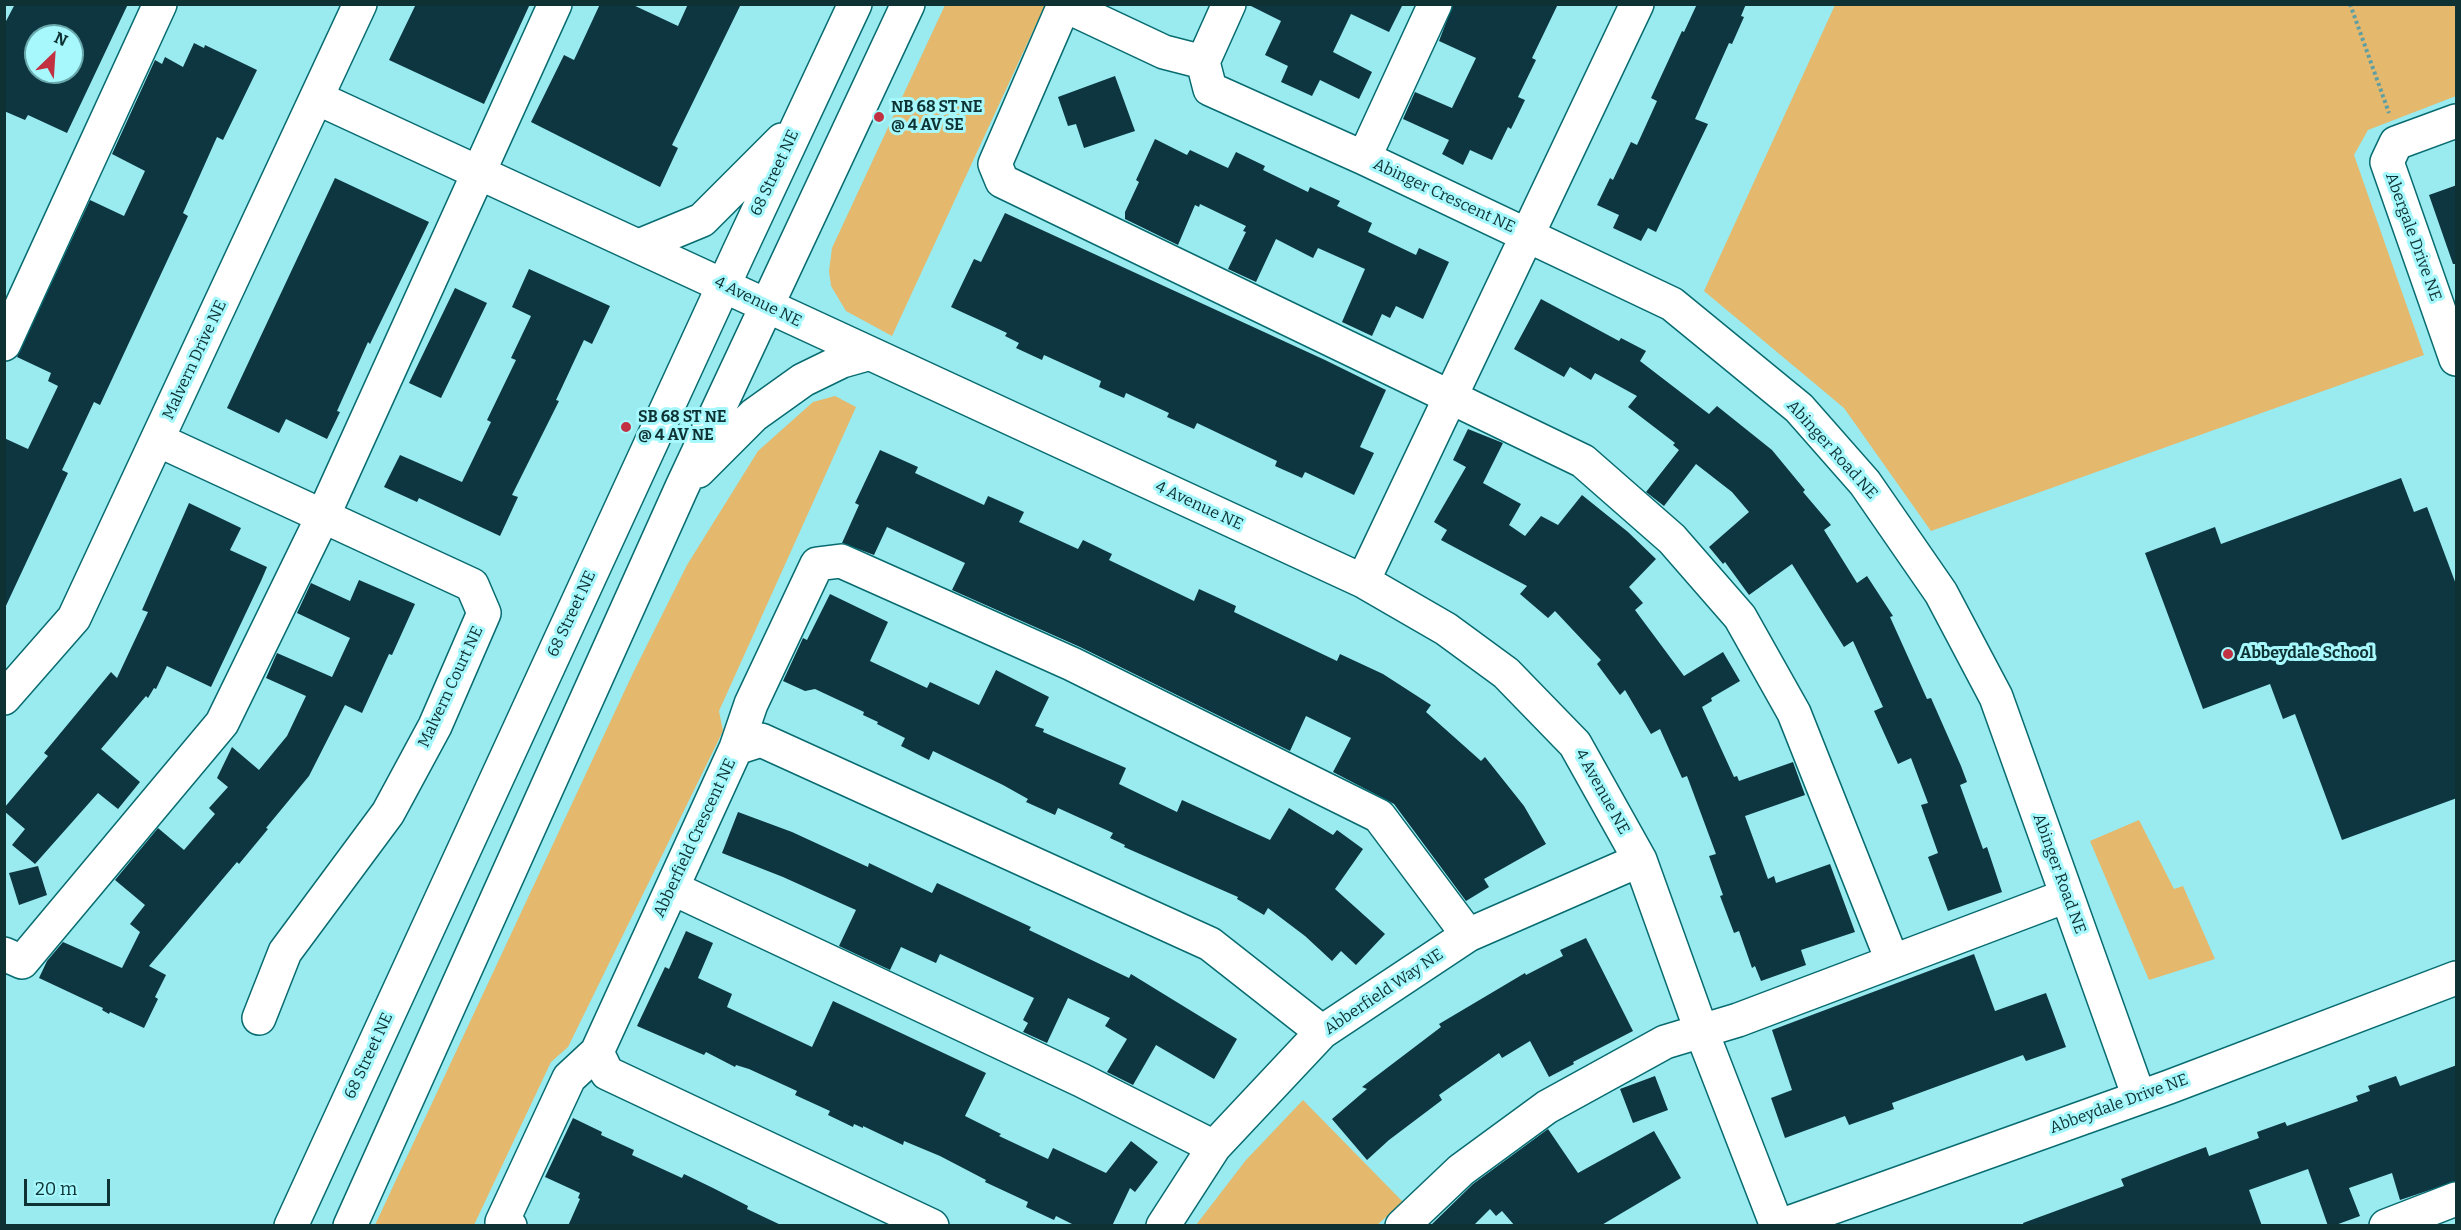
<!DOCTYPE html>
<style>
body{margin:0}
#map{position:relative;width:2461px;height:1230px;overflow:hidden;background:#99ebef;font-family:Bitter,serif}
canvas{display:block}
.frame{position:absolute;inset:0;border:6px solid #0e3233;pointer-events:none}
.north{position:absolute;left:24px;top:24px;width:60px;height:60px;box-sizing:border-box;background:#a6f8fc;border:2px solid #69a9ac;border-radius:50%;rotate:25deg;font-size:16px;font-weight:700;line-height:24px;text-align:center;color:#0e3233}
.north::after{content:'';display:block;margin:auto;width:21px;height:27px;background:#c13141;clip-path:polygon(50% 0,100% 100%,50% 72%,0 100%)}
.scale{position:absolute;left:24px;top:1179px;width:86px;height:27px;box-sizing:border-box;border:3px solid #0e3233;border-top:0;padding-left:8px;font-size:18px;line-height:21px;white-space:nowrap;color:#0e3233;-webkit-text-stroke:4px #a6f8fc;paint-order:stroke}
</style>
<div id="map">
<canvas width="2461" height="1230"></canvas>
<div class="frame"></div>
<div class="north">N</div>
<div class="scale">20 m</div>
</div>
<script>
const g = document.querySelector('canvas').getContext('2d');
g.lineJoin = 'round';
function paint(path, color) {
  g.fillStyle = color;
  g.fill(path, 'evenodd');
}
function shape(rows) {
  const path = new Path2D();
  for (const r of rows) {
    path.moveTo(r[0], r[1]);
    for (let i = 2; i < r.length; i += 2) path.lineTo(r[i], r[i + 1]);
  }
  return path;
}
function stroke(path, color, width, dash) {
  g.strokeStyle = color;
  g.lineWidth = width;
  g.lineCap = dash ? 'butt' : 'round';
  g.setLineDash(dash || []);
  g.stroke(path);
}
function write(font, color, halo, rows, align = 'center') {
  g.font = font + ' Bitter,serif';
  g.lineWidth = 6;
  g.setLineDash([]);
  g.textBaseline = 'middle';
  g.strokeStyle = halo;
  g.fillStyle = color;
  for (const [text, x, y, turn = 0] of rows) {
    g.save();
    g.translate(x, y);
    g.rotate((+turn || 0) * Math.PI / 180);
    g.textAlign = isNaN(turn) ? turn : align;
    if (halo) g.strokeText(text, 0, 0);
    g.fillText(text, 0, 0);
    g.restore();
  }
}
paint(shape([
 [945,5,1045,5,892,336,846,311,831,286,829,271,832,248],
 [1835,5,2456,5,2456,96,2368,130,2354,155,2424,355,1931,531,1844,408,1704,291],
 [835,396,856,407,719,711,723,731,568,1047,551,1062,474,1225,375,1225,633,673,687,565,758,451,813,402],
 [2139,820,2174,889,2183,886,2215,959,2149,980,2090,841],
 [1303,1100,1403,1202,1377,1225,1196,1225,1246,1160]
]), '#e4b86d');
paint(shape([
 [15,4,128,4,67,133,28,115,25,120,4,111,4,25],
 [36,36,72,36,72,72,36,72],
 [416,4,530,4,484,104,389,60],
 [600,4,631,4,678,26,688,4,741,4,672,145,678,148,660,187,531,122,564,55,574,60],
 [1247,4,1403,4,1389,32,1351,14,1333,52,1372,72,1359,99,1320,80,1312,96,1281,82,1288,66,1265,55,1281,21],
 [1453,4,1558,4,1532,58,1536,60,1518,97,1525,100,1511,129,1508,127,1492,160,1470,150,1463,165,1442,154,1449,140,1403,119,1415,92,1452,108,1476,58,1439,41],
 [1697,4,1746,4,1741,16,1744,17,1732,44,1729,43,1695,119,1708,124,1656,232,1648,228,1641,241,1613,228,1619,215,1597,205,1610,178,1613,180,1631,142,1637,145,1657,101,1651,98,1682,31,1684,32],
 [194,43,204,48,205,45,257,70,223,140,217,137,183,213,188,216,100,405,94,402,62,470,68,473,4,610,4,438,28,449,58,386,48,381,51,373,17,357,90,200,124,216,145,171,112,154,155,60,162,64,165,57,183,67],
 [1115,76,1135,131,1084,148,1076,124,1068,126,1058,97],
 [1155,139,1187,155,1190,150,1228,168,1236,152,1265,166,1263,170,1308,192,1310,187,1340,201,1337,206,1372,223,1368,232,1416,255,1419,248,1449,262,1423,319,1396,306,1390,318,1382,314,1372,336,1342,322,1365,269,1318,248,1313,258,1276,239,1256,282,1228,269,1246,232,1243,231,1246,226,1200,204,1199,207,1195,205,1178,245,1125,219,1125,212,1139,182,1136,180],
 [335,178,429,222,370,344,368,342,337,411,340,412,327,439,286,419,279,433,227,408],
 [2457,185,2457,264,2453,264,2429,195],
 [1005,213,1325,360,1386,390,1360,447,1374,453,1354,495,1305,472,1302,478,1275,466,1277,461,1197,423,1194,429,1167,417,1169,413,1126,393,1124,398,1099,387,1101,381,1044,355,1042,360,1016,348,1019,343,1005,336,1007,333,951,307,974,259,981,262],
 [529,269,610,306,592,344,584,340,556,400,559,401,512,495,518,497,500,536,419,498,417,502,384,487,400,455,462,482,491,422,487,420,516,360,511,358,531,316,512,307],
 [455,288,487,303,441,398,409,383],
 [1541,299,1619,341,1621,338,1646,351,1640,361,1709,414,1717,406,1772,450,1805,490,1803,492,1831,525,1824,530,1857,583,1867,576,1893,616,1890,617,1927,699,1931,698,1961,766,1967,782,1960,785,1983,849,1987,847,2002,892,1948,911,1928,857,1938,853,1921,805,1928,803,1911,758,1898,764,1893,753,1874,711,1883,707,1853,641,1844,647,1792,564,1749,595,1725,562,1723,564,1709,547,1749,512,1732,492,1696,464,1664,506,1646,492,1679,450,1673,445,1675,443,1628,407,1637,396,1595,373,1591,380,1570,367,1564,377,1514,349],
 [1468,429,1503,443,1483,483,1521,504,1509,525,1525,536,1541,516,1558,525,1582,495,1628,532,1656,559,1629,587,1643,603,1635,610,1684,676,1723,652,1740,681,1711,698,1712,701,1702,707,1734,777,1737,776,1739,781,1793,762,1805,795,1745,816,1768,879,1774,876,1776,883,1830,864,1855,932,1801,950,1806,965,1761,981,1755,966,1752,968,1739,931,1734,933,1720,896,1723,895,1709,856,1716,854,1687,776,1682,778,1660,729,1651,734,1625,690,1620,695,1597,664,1601,660,1555,611,1548,618,1520,594,1527,586,1441,540,1447,530,1434,522,1466,467,1453,460],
 [880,450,918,467,915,473,984,505,988,496,1024,512,1019,522,1078,549,1083,540,1112,554,1109,560,1194,601,1199,589,1236,606,1234,612,1337,661,1340,654,1383,674,1431,705,1426,712,1481,761,1485,757,1524,806,1546,844,1484,879,1489,887,1466,901,1394,804,1333,772,1351,738,1306,716,1290,751,1080,647,952,590,965,563,887,527,874,555,842,543,859,505,855,503],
 [2401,478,2414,512,2427,507,2457,587,2457,798,2342,840,2295,714,2283,719,2270,684,2203,709,2145,553,2215,527,2221,544],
 [189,503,241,528,230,550,267,567,261,581,211,687,167,666,156,689,154,688,148,698,146,696,101,749,140,782,118,809,98,793,35,864,12,845,25,829,4,811,4,808,48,756,44,753,111,672,117,678,148,612,142,610],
 [359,580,415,604,392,655,389,654,362,713,345,705,309,776,266,828,268,829,239,864,237,862,149,966,166,975,155,997,158,999,144,1028,110,1012,109,1014,102,1010,103,1008,39,978,47,961,63,942,122,968,140,932,130,924,145,905,115,880,158,828,184,850,215,814,209,808,228,787,217,778,232,747,259,770,287,736,306,696,266,678,277,653,332,677,350,638,297,613,311,583,350,601],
 [830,594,888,622,870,661,927,688,930,682,979,705,996,670,1049,697,1035,726,1044,729,1043,732,1126,768,1119,784,1177,812,1182,800,1270,840,1289,808,1333,835,1337,830,1363,849,1335,889,1385,934,1356,965,1341,951,1332,961,1305,936,1268,908,1264,915,1237,899,1238,897,1124,847,1125,845,1110,838,1113,833,1058,808,1055,815,1026,802,1028,799,1003,785,933,751,929,760,901,746,905,738,877,724,878,722,863,715,864,712,815,689,805,691,783,681,803,638,807,640],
 [738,812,792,832,868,867,869,863,932,893,937,883,1031,927,1029,930,1129,978,1131,974,1237,1039,1214,1079,1156,1045,1133,1085,1107,1072,1127,1039,1105,1026,1110,1018,1068,998,1047,1043,1023,1032,1028,1023,1023,1020,1034,998,940,954,936,963,901,947,890,970,839,946,856,910,783,877,722,853],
 [38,866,47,895,19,905,9,873],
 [686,931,713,943,698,978,732,994,727,1007,812,1047,833,1001,986,1073,965,1116,1001,1134,999,1136,1048,1159,1053,1148,1106,1173,1131,1141,1158,1162,1135,1192,1130,1188,1112,1226,1076,1226,1056,1216,1054,1220,1026,1207,1028,1202,985,1182,986,1180,940,1156,904,1141,903,1145,863,1126,863,1128,854,1124,853,1127,828,1115,830,1111,795,1095,797,1091,749,1069,736,1065,735,1067,706,1052,704,1055,637,1026,665,967,669,969],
 [1586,938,1633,1031,1573,1062,1574,1064,1549,1077,1530,1041,1502,1058,1499,1053,1439,1095,1442,1100,1389,1140,1367,1160,1332,1119,1367,1089,1362,1087,1441,1027,1439,1024,1525,973,1526,975,1563,956,1560,950],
 [1974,954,1995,1011,2046,993,2066,1047,2026,1061,2023,1055,1892,1103,1894,1109,1849,1125,1845,1116,1785,1138,1771,1098,1792,1090,1772,1030],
 [2457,1065,2457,1181,2400,1200,2392,1173,2349,1188,2360,1216,2333,1226,2328,1226,2308,1169,2249,1190,2262,1226,2024,1226,2023,1223,2124,1186,2121,1179,2179,1157,2206,1147,2209,1156,2259,1138,2257,1132,2285,1122,2287,1126,2358,1101,2356,1096,2370,1091,2368,1086,2396,1076,2400,1086],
 [1655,1076,1668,1110,1633,1123,1620,1089],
 [573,1118,602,1132,601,1135,634,1150,632,1155,682,1178,684,1174,713,1188,748,1206,747,1209,783,1226,568,1226,580,1199,578,1198,580,1193,545,1177],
 [1548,1129,1578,1173,1654,1131,1681,1178,1600,1226,1515,1226,1502,1211,1496,1216,1490,1209,1473,1226,1430,1226,1473,1184]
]), '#0d3641');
const minor = shape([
 [1229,4,1203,62,1210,89,1364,158,1672,304,1799,408,1865,483,1941,593,1996,697,2139,1097],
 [1203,62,1164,52,1064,5,995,164,1002,181,1583,461,1672,539,1740,617,1794,713,1892,960],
 [317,98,1363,581,1446,629,1506,673,1575,744,1640,860,1701,1030,1777,1226],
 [2456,121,2396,143,2387,162,2456,359],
 [1364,158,1435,4],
 [4,344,160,4],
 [158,440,472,585,484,613,435,726,388,813,285,952,259,1018],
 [1363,581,1637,4],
 [4,698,74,618,360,4],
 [736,748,751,704,817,564,841,561,1072,664,1379,816,1468,935],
 [672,888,1081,1080,1214,1147],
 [4,954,22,962,222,723,323,516,555,4],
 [510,1226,502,1222,569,1078,597,1052],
 [932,1226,607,1073,597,1052,736,748,761,740,1210,944,1322,1032],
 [1163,1226,1214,1147,1322,1032,1468,935,1640,860],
 [1402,1226,1461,1170,1547,1107,1665,1042,1738,1020,2066,896],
 [1780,1226,2169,1087,2456,978],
 [2386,1226,2456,1199]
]);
const major = shape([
 [639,246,702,220,782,140],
 [698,471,754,415,803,380,842,361,867,354],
 [291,1226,738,254,855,4],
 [350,1226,682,487,908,4]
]);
stroke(minor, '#086b70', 36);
stroke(major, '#086b70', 36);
stroke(shape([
 [2350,4,2389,113]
]), '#5f9ea1', 4, [3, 3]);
stroke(minor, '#fff', 33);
stroke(major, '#fff', 33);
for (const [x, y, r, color] of [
 [879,117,6,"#c13141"],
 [626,427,6,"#c13141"],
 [2228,654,6,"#c13141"]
]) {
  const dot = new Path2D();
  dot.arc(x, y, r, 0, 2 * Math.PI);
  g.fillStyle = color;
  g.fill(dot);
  stroke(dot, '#a6f8fc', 2);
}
write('bold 16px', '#0e3233', '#a6f8fc', [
 ["NB 68 ST NE",891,108],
 ["@ 4 AV SE",891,126],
 ["SB 68 ST NE",638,418],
 ["@ 4 AV NE",638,436],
 ["Abbeydale School",2240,654]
], 'left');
write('16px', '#0e3233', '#a6f8fc', [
 ["68 Street NE",775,173,-65],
 ["Abinger Crescent NE",1444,196,25],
 ["Abergale Drive NE",2413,237,70],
 ["4 Avenue NE",758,302,26],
 ["Malvern Drive NE",195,360,-65],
 ["Abinger Road NE",1832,450,48],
 ["4 Avenue NE",1199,506,25],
 ["68 Street NE",572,614,-65],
 ["Malvern Court NE",451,687,-65],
 ["4 Avenue NE",1602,792,61],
 ["Abberfield Crescent NE",695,838,-65],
 ["Abinger Road NE",2059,874,70],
 ["Abberfield Way NE",1384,992,-34],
 ["68 Street NE",369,1056,-65],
 ["Abbeydale Drive NE",2119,1104,-20]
]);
</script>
